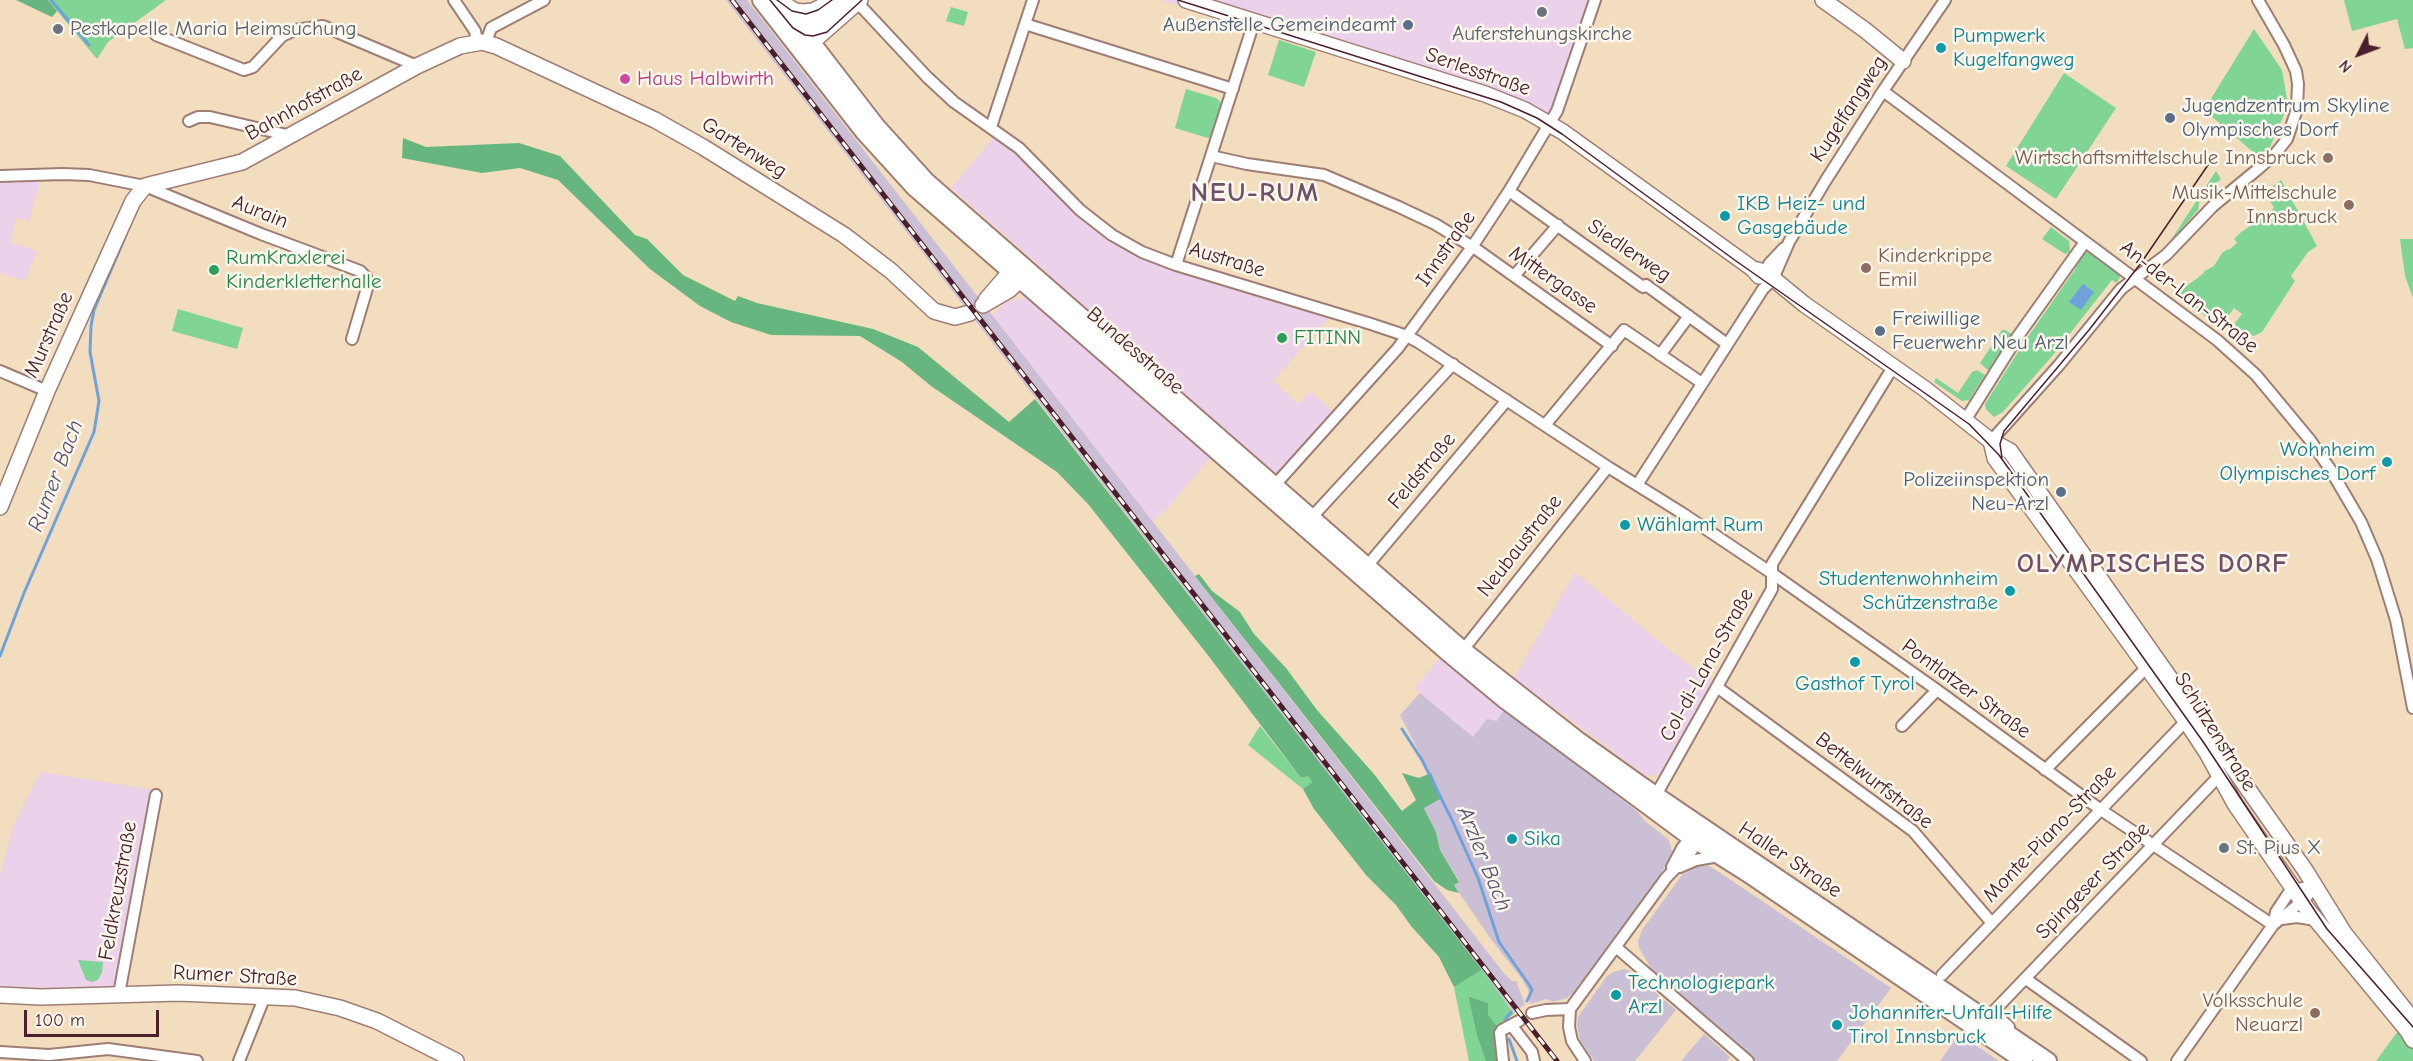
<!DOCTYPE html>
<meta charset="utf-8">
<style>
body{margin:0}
#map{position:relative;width:2413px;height:1061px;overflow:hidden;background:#f2ddbe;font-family:"Comic Neue",sans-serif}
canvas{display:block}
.north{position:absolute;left:2329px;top:24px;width:60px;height:60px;-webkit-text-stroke:4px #fbf7ec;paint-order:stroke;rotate:228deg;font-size:16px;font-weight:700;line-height:24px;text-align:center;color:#4a1f2b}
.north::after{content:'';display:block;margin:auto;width:21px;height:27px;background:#4a1f2b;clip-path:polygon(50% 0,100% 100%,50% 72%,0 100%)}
.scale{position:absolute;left:24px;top:1010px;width:135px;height:27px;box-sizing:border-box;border:3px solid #4a1f2b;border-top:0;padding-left:8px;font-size:18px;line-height:21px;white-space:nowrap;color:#4a1f2b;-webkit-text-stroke:4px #fbf7ec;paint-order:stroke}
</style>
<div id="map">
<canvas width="2413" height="1061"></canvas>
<div class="north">N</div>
<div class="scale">100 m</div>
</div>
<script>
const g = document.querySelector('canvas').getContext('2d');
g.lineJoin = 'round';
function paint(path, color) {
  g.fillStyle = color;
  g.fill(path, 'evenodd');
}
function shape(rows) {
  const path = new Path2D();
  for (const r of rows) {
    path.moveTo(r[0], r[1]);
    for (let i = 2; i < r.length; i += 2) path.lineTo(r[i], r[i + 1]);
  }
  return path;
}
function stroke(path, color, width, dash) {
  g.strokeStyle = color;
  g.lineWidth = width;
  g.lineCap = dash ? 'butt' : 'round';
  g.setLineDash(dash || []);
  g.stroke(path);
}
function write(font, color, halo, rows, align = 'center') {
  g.font = font + ' "Comic Neue",sans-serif';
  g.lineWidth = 5;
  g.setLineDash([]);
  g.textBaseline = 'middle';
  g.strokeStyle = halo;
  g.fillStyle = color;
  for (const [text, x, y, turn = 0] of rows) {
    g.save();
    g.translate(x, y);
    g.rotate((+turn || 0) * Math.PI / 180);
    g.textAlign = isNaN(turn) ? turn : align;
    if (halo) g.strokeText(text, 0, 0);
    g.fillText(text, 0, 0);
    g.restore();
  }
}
paint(shape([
 [1160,0,1595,0,1550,124,1493,102],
 [998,132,1052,184,1142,252,1333,313,1273,381,1298,404,1310,391,1337,415,1269,490,1219,447,1167,509,1152,522,991,316,1006,302,1024,298,1049,274,951,188],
 [42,174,29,221,16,218,10,242,37,251,25,281,0,273,0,176],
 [1575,572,1687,664,1715,681,1663,772,1657,775,1646,776,1514,678],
 [1441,657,1505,709,1497,721,1487,720,1473,738,1414,688],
 [41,772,155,790,119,994,0,995,0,874,14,824]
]), '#ecd1ea');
paint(shape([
 [726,0,747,0,1503,972,1512,981,1516,981,1525,1004,1514,1013],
 [1420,693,1473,737,1487,719,1497,721,1505,709,1638,812,1645,821,1669,840,1672,851,1667,865,1573,993,1567,998,1553,1002,1546,999,1530,1004,1529,992,1522,979,1490,938,1454,885,1459,881,1440,850,1436,832,1424,807,1442,797,1400,715],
 [1698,866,1709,866,1722,874,1891,988,1837,1061,1748,1061,1652,979,1649,965,1639,948,1638,941,1642,930,1682,875],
 [1624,969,1630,971,1676,1010,1635,1061,1594,1061,1580,1040,1577,1025,1578,1017,1607,976,1613,972],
 [1704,1034,1730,1057,1727,1061,1681,1061],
 [1959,1034,1999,1061,1940,1061]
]), '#cbbfd5');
paint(shape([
 [48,0,166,0,108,42,97,59],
 [2344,0,2413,0,2413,48,2405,49,2397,19,2352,31],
 [951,7,968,12,964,26,946,21],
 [2254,29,2282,70,2288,105,2270,147,2259,157,2204,110],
 [1279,40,1316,52,1304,87,1268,75],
 [2064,73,2116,108,2056,199,2006,166],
 [1186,89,1216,98,1222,103,1211,139,1175,128],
 [2216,171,2221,179,2200,198,2198,210,2169,243],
 [2281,180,2317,246,2308,252,2291,276,2295,281,2262,332,2254,336,2236,327,2235,323,2242,314,2234,308,2220,327,2176,294,2204,273,2203,272,2214,266,2222,253,2228,249,2229,250,2237,243,2234,239,2240,233,2271,212,2274,207,2265,195,2262,197,2262,194],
 [2051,227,2069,241,2070,252,2065,254,2042,239],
 [2400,239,2413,239,2413,298,2405,276],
 [2084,249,2119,274,2120,277,2117,283,2112,280,2054,354,2003,412,1994,417,1986,409,1985,404,2025,341,2076,268,2075,264],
 [178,309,243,328,237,349,172,331],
 [2002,330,2005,330,2012,334,1989,371,1980,363],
 [1977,370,1985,375,1969,400,1962,401,1934,382,1936,378,1958,393,1972,372],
 [1260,726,1301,778,1308,775,1312,782,1303,789,1248,745],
 [78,960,103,962,102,972,98,980,92,982,86,980],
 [1482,970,1514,1014,1497,1026,1487,1015,1488,1003,1468,996,1477,1036,1486,1061,1469,1061,1454,987],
 [2398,1031,2413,1048,2413,1061,2376,1061]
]), '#80d496');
paint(shape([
 [16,0,48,0,57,11,52,17],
 [403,138,426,147,519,143,560,156,635,235,647,239,683,275,735,301,738,296,757,303,873,329,918,347,1009,422,1035,399,1482,970,1454,987,1439,957,1411,926,1396,905,1366,875,1314,809,1303,789,1312,782,1308,776,1301,778,1207,654,1088,504,1057,472,931,386,902,362,860,336,771,335,731,322,700,306,650,269,558,180,520,168,482,173,402,158],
 [1199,574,1212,591,1240,612,1254,634,1286,668,1317,710,1374,774,1402,811,1416,800,1402,773,1419,778,1431,773,1442,798,1424,808,1436,832,1440,850,1459,882,1454,885,1459,893,1447,890,1434,881,1195,576],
 [1468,996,1488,1003,1488,1015,1497,1026,1495,1033,1499,1061,1486,1061,1477,1036]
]), '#68b67f');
paint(shape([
 [2083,284,2094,292,2081,310,2069,302]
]), '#6fa2db');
stroke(shape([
 [51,0,89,45],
 [0,656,24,593,94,432,99,401,90,352,91,326,94,310,126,235],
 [1402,729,1422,760,1452,820,1478,878,1499,942,1530,986,1532,990,1527,1001],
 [1505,1020,1511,1012],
 [1509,1039,1517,1061]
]), '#6fa2db', 3);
const street = shape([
 [454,0,475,31,477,42],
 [855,0,927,77,954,102,1019,148,1080,210,1112,235,1142,252,1176,265,1371,324,1407,336,1418,342,1608,467,1682,513,1773,574,1937,690,2101,810,2273,925],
 [1025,24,1233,89],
 [156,35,244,70,253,67,282,36,295,30,323,26,417,66],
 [486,43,491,28,544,0],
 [1883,91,2217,340,2256,375,2310,440,2330,469,2361,522,2377,559,2396,620,2413,708],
 [189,121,198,117,210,117,291,136],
 [991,127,1033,0],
 [1211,156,1247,164,1324,175,1399,207,1435,224,1476,249,1612,346],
 [0,176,62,174,89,175,145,186,261,234,360,271,366,277,368,285,352,339],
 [1509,191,1643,287,1646,285,1727,344],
 [1176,265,1254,22],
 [1514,276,1558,225],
 [1764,277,1769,264,1784,248],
 [1660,355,1689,316],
 [0,371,47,391],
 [1966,419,2018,336,2085,242],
 [1545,425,1624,330,1702,383],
 [1991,441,2059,365,2121,289,2166,255,2213,206,2258,169,2276,153,2287,139,2297,109,2298,84,2296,71,2284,45,2258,0],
 [1637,485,1763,289,1773,279,1789,242,1826,180,1883,91,1945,0],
 [1274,486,1398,348,1472,247,1509,191,1557,111,1595,0],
 [1311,518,1453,364],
 [1367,566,1507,400],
 [1463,650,1608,467],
 [1717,687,1913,831,1991,922],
 [1902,726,1937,690],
 [2045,770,2147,667],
 [1656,795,1772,589,1772,564,1893,367],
 [1672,867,1682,848,1693,835],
 [1680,867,1696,860,1719,856],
 [2282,919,2297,917,2316,920],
 [2273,925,2276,912,2288,894,2294,890,2315,885],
 [1617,948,1748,1061],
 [1942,975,2186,721],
 [2026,979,2141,1061],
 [119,994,156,795],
 [1532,1013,1546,1010,1570,1009],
 [1512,1026,1532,1052,1534,1061],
 [2009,1027,1993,1012,2220,775],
 [0,1052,49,1055,108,1049,197,1061],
 [239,1061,265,996],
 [1503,1061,1500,1033,1502,1030,1519,1021],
 [1585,1061,1572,1041,1569,1027,1570,1009,1666,878,1690,853,1701,837],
 [2177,1061,2273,925,2306,898,2315,885]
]);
const secondary = shape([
 [841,0,802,31,796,45,811,43,860,0],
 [1186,0,1485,94,1525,110,1563,132,1753,269,1759,276],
 [1823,0,1865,30,1903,61],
 [781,2,795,11,803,12,813,11,827,4],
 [1753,269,1765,272,1804,304,1925,389,1991,441,2010,451,2305,870,2344,933,2413,1020],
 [986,300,1010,272,1020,268],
 [983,305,1009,290,1020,280,1023,268],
 [1991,441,1995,458,2186,721,2207,753,2235,804,2308,910,2407,1030,2413,1040],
 [0,507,47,391,133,201,145,186,242,162,417,66,460,46,482,42,496,46,655,120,703,147,844,235,891,271,934,311,955,317,970,313],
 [0,995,41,997,179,993,295,998,340,1008,377,1021,456,1061]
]);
const primary = shape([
 [761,0,864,132,915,188,1446,651,1505,700,1690,837,1747,873,2024,1061],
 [779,0,877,127,926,181,1463,650,1579,741,1638,783,2048,1061]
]);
stroke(street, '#9e7e74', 14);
stroke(secondary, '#9e7e74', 18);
stroke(primary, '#9e7e74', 20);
stroke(street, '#fff', 10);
stroke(secondary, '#fff', 15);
stroke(primary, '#fff', 16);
stroke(shape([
 [770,0,793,28,805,35,813,36,827,32,862,0],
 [777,0,792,11,806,14,818,10,832,0],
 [1178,0,1501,102,1537,118,1562,134,1736,261,1969,424,1999,455,2204,743,2327,929,2413,1027],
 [2002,458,2000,444,2004,431,2089,330,2141,263,2208,165]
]), '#4a1f2b', 1.5);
const rail = shape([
 [732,0,1557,1061]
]);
stroke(rail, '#4a1f2b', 5);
stroke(rail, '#fbf7ec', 3, [9]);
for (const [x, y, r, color] of [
 [1542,12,6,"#6b7280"],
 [1408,25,6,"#5c6f8a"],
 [58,29,6,"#6b7280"],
 [1941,48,6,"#0f9aa8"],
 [625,79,6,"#d1479c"],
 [2170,118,6,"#5c6f8a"],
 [2328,158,6,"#8d6e63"],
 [2349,205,6,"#8d6e63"],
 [1725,216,6,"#0f9aa8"],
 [1866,268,6,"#8d6e63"],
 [214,270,6,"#2e9e5b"],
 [1880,331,6,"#5c6f8a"],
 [1282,338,6,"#2e9e5b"],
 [2387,462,6,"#0f9aa8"],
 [2061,492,6,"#5c6f8a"],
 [1625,525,6,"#0f9aa8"],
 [2010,591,6,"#0f9aa8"],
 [1855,662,6,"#0f9aa8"],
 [1512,839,6,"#0f9aa8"],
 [2224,848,6,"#6b7280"],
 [1616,995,6,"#0f9aa8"],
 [2315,1013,6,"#8d6e63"],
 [1837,1025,6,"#0f9aa8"]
]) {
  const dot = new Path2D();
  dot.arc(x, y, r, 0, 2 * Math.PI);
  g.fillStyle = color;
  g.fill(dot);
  stroke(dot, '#fbf7ec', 2);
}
write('21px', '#4e5e75', '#fbf7ec', [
 ["Außenstelle Gemeindeamt",1396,25],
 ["Jugendzentrum Skyline",2182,106,"left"],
 ["Olympisches Dorf",2182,130,"left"],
 ["Freiwillige",1892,319,"left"],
 ["Feuerwehr Neu Arzl",1892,343,"left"],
 ["Polizeiinspektion",2049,480],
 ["Neu-Arzl",2049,504]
], 'right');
write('21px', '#5b616d', '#fbf7ec', [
 ["Pestkapelle Maria Heimsuchung",70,29],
 ["Auferstehungskirche",1542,34,"center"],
 ["St. Pius X",2236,848]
], 'left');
write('21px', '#0d838f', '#fbf7ec', [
 ["Pumpwerk",1953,36],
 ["Kugelfangweg",1953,60],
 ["IKB Heiz- und",1737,204],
 ["Gasgebäude",1737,228],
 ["Wohnheim",2375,450,"right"],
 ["Olympisches Dorf",2375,474,"right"],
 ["Wählamt Rum",1637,525],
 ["Studentenwohnheim",1998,579,"right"],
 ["Schützenstraße",1998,603,"right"],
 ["Gasthof Tyrol",1855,684,"center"],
 ["Sika",1524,839],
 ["Technologiepark",1628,983],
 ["Arzl",1628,1007],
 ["Johanniter-Unfall-Hilfe",1849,1013],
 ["Tirol Innsbruck",1849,1037]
], 'left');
write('21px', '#4a1f2b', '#fbf7ec', [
 ["Serlesstraße",1478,72,19],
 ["Bahnhofstraße",304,104,-29],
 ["Kugelfangweg",1849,109,-57],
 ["Gartenweg",744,148,32],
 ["Aurain",260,212,22],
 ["Innstraße",1446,249,-55],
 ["Siedlerweg",1629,251,34],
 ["Austraße",1227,260,17],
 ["Mittergasse",1553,280,35],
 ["An-der-Lan-Straße",2189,297,38],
 ["Murstraße",49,335,-66],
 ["Bundesstraße",1135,351,41],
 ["Feldstraße",1422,471,-50],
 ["Neubaustraße",1520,546,-52],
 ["Col-di-Lana-Straße",1707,665,-61],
 ["Pontlatzer Straße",1966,689,36],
 ["Schützenstraße",2215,732,58],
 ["Bettelwurfstraße",1874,781,38],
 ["Monte-Piano-Straße",2050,834,-46],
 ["Haller Straße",1790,860,34],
 ["Spingeser Straße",2093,881,-46],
 ["Feldkreuzstraße",118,891,-80],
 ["Rumer Straße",235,976,3]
]);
write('21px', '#b23c85', '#fbf7ec', [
 ["Haus Halbwirth",637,79]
], 'left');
write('21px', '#785e54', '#fbf7ec', [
 ["Wirtschaftsmittelschule Innsbruck",2316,158],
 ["Musik-Mittelschule",2337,193],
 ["Innsbruck",2337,217],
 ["Kinderkrippe",1878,256,"left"],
 ["Emil",1878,280,"left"],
 ["Volksschule",2303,1001],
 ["Neuarzl",2303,1025]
], 'right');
write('21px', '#27864d', '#fbf7ec', [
 ["RumKraxlerei",226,258],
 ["Kinderkletterhalle",226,282],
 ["FITINN",1294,338]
], 'left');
write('italic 22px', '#595371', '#fbf7ec', [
 ["Rumer Bach",56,476,-69],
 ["Arzler Bach",1484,859,68]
]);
g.letterSpacing = '1.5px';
write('bold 27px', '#705069', '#fbf7ec', [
 ["NEU-RUM",1255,193],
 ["OLYMPISCHES DORF",2153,564]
]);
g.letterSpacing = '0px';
</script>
